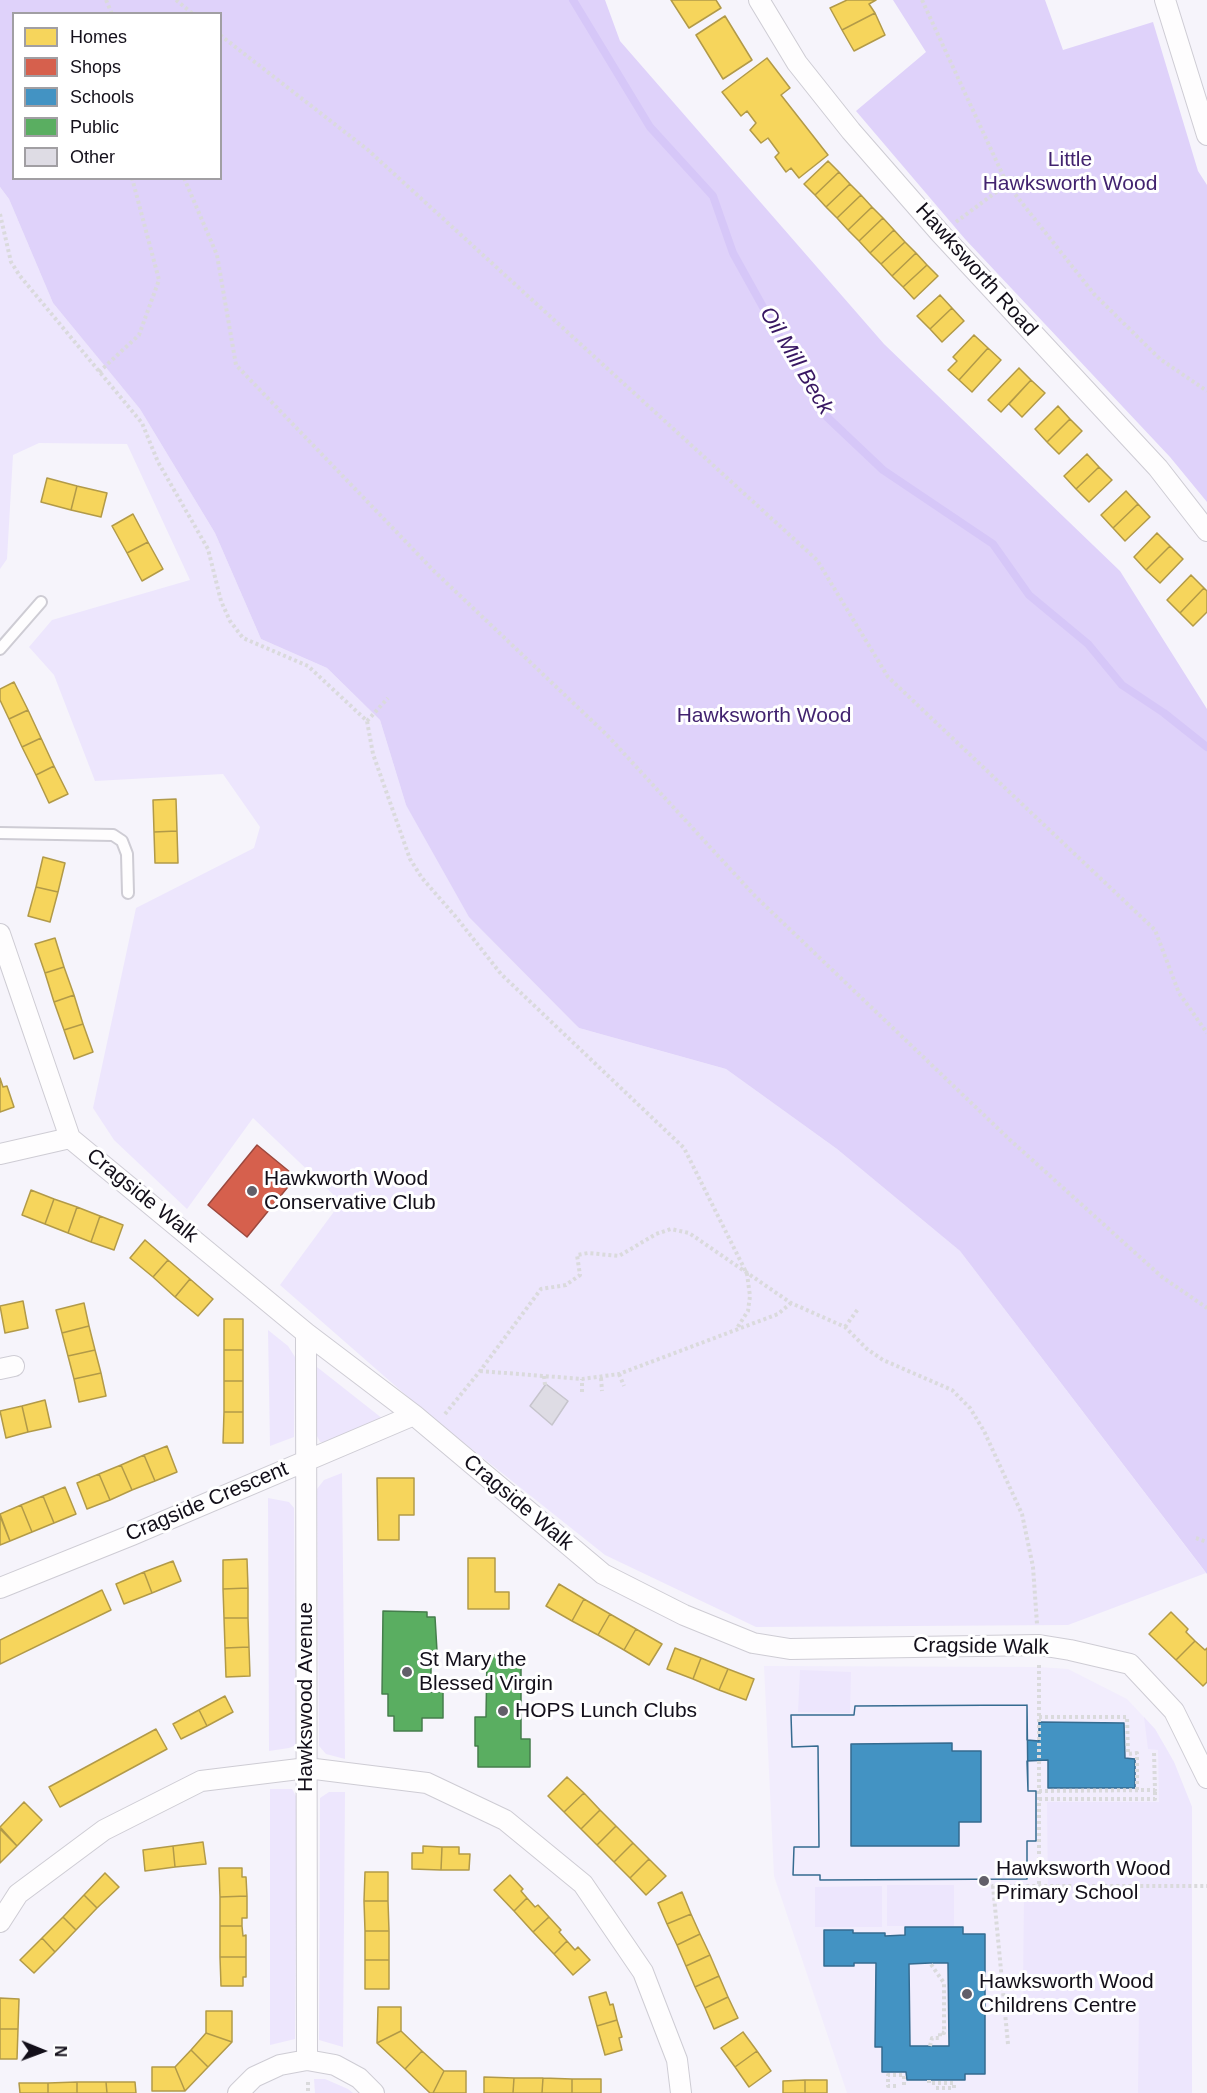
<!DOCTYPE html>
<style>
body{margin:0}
#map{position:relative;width:1207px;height:2093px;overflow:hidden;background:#f6f4fb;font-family:Helvetica,sans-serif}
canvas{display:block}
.legend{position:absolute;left:12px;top:12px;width:210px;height:168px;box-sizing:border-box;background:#fff;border:2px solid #a19fa3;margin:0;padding:8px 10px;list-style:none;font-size:18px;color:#130f1a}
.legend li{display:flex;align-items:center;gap:12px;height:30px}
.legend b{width:30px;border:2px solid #a19fa3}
.north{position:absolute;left:12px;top:2021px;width:60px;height:60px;-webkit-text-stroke:4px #fff;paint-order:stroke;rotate:91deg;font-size:16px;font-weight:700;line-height:24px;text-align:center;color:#130f1a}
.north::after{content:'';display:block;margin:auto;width:21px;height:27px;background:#130f1a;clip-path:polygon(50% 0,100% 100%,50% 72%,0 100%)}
</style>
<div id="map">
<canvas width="1207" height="2093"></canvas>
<ul class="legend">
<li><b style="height:16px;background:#f6d55c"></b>Homes</li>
<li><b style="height:16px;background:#d6604d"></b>Shops</li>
<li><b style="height:16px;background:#4393c3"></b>Schools</li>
<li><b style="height:16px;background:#5aae61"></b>Public</li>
<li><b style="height:16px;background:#dedce4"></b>Other</li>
</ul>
<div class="north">N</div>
</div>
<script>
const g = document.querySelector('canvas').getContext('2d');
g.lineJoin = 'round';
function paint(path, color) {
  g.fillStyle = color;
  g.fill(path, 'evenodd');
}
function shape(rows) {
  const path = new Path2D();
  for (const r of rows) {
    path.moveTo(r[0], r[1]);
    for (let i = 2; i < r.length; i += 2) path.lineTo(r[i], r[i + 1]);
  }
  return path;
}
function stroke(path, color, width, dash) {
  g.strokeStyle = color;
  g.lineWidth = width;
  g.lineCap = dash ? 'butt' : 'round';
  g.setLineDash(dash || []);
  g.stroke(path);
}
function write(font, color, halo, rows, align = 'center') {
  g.font = font + ' Helvetica,sans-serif';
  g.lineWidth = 6;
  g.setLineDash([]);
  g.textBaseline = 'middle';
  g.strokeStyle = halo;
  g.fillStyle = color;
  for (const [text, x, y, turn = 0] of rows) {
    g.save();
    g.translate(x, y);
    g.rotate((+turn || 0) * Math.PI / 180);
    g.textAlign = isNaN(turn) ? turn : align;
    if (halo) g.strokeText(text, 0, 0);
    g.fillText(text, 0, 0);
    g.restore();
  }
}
paint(shape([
 [764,1666,1039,1667,1068,1669,1127,1699,1155,1729,1174,1762,1192,1807,1192,2093,847,2093,774,1876]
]), '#f2edfd');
paint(shape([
 [0,187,9,199,53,303,140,409,215,533,261,639,327,668,380,720,406,805,579,1028,726,1069,837,1149,960,1251,1206,1573,1068,1625,756,1627,605,1555,424,1411,280,1285,341,1202,253,1118,187,1209,114,1140,93,1108,136,908,254,848,260,827,223,774,95,781,54,675,29,647,52,620,190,580,127,444,39,443,13,455,7,559,0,569],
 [268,1330,288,1346,295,1357,294,1437,270,1446],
 [317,1367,383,1419,328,1442,320,1442,317,1436],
 [342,1473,345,1759,326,1754,319,1746,317,1489,324,1480],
 [268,1498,289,1502,294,1508,296,1745,289,1748,269,1751],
 [800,1670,851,1672,850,1713,798,1712],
 [1144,1717,1155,1729,1174,1762,1192,1807,1192,2093,1138,2093,1139,2003,1025,2004,1023,1990,1024,1896,1048,1896,1047,1802,1159,1802,1158,1750,1148,1749],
 [270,1789,292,1789,297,1798,295,2039,270,2045],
 [329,1792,345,1792,343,2047,319,2040,320,1798],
 [887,1885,954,1885,954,1926,887,1926],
 [882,1886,882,1927,815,1927,815,1887],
 [314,2079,325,2079,348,2089,353,2093,315,2093]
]), '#ede6fd');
paint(shape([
 [0,0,605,0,620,41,884,344,1120,571,1207,709,1207,1574,960,1251,837,1149,726,1069,579,1028,469,917,406,805,380,720,327,668,261,639,215,533,140,409,53,303,9,199,0,187],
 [14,14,220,14,220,178,14,178],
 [893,0,1045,0,1063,50,1153,22,1198,171,1207,185,1207,502,1170,457,965,239,856,111,926,52]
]), '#dfd2fa');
const homes = shape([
 [671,0,716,0,721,8,689,28,671,0],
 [847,0,876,0,869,4,875,13,842,30,830,8,847,0],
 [875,13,885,35,854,51,842,30,875,13],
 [725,16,752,60,723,79,696,35,725,16],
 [767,58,790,88,781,95,828,155,799,178,791,168,786,172,775,157,779,153,768,138,761,143,750,130,756,123,747,111,741,116,722,92,767,58],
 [828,161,839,172,815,195,804,184,828,161],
 [839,172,850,184,826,207,815,195,839,172],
 [850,184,861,195,837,218,826,207,850,184],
 [861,195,872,207,848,230,837,218,861,195],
 [872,207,883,218,859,241,848,230,872,207],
 [883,218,894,230,870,253,859,241,883,218],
 [894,230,905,242,881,264,870,253,894,230],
 [905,242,916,253,892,276,881,264,905,242],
 [916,253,927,265,903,287,892,276,916,253],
 [927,265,938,276,914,299,903,287,927,265],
 [940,295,952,308,930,329,917,316,940,295],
 [952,308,964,321,942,342,930,329,952,308],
 [974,335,988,348,959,380,948,370,957,361,953,357,974,335],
 [988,348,1001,360,972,392,959,380,988,348],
 [1019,368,1031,380,1001,412,988,400,1019,368],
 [1031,380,1045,393,1022,417,1009,404,1031,380],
 [1058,406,1070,419,1047,442,1035,429,1058,406],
 [1070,419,1082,431,1059,454,1047,442,1070,419],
 [1087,454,1099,467,1076,489,1064,476,1087,454],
 [1099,467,1112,480,1089,502,1076,489,1099,467],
 [47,478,77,486,71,510,41,502,47,478],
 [77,486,107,493,101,517,71,510,77,486],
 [1126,491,1138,504,1113,528,1101,515,1126,491],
 [1138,504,1150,517,1125,541,1113,528,1138,504],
 [133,514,148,542,127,553,112,526,133,514],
 [1157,533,1170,546,1146,570,1134,557,1157,533],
 [148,542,163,569,142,581,127,553,148,542],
 [1170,546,1183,559,1160,583,1146,570,1170,546],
 [1191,575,1204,588,1180,613,1167,600,1191,575],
 [1204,588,1207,591,1207,612,1193,626,1180,613,1204,588],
 [14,682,28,710,9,719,0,700,0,689,14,682],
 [28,710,41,738,22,747,9,719,28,710],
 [41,738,54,766,36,775,22,747,41,738],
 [54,766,68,794,49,803,36,775,54,766],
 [176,799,177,831,154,832,153,800,176,799],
 [177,831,178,863,155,863,154,832,177,831],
 [43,857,65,863,58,892,36,887,43,857],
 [36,887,58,892,50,922,28,916,36,887],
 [55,938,64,967,45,973,35,944,55,938],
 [64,967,74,995,54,1002,45,973,64,967],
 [74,995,83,1024,64,1030,54,1002,74,995],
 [83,1024,93,1052,74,1059,64,1030,83,1024],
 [0,1078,3,1087,7,1086,14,1107,0,1112,0,1078],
 [31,1190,54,1199,45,1224,22,1215,31,1190],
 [54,1199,77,1207,68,1233,45,1224,54,1199],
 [77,1207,100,1216,91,1242,68,1233,77,1207],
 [100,1216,123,1225,114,1250,91,1242,100,1216],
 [145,1240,168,1260,153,1277,130,1258,145,1240],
 [168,1260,190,1279,175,1297,153,1277,168,1260],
 [190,1279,213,1299,198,1316,175,1297,190,1279],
 [23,1301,28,1328,5,1333,0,1306,23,1301],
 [84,1303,89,1326,62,1333,56,1310,84,1303],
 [224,1319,243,1319,243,1350,224,1350,224,1319],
 [89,1326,95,1350,68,1356,62,1333,89,1326],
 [95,1350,101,1373,74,1379,68,1356,95,1350],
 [224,1350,243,1350,243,1381,224,1381,224,1350],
 [101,1373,106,1396,79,1402,74,1379,101,1373],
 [224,1381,243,1381,243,1412,224,1412,224,1381],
 [45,1400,51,1427,28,1432,22,1406,45,1400],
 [22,1406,28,1432,6,1438,0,1411,22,1406],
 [224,1412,243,1412,243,1443,223,1443,224,1412],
 [167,1446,177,1472,155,1481,144,1455,167,1446],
 [144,1455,155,1481,132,1490,121,1465,144,1455],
 [121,1465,132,1490,110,1500,99,1474,121,1465],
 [99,1474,110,1500,87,1509,77,1483,99,1474],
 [377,1478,414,1478,414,1515,399,1515,399,1540,378,1540,377,1478],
 [65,1487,76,1514,54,1523,43,1496,65,1487],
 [43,1496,54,1523,32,1532,21,1505,43,1496],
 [21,1505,32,1532,10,1541,0,1514,21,1505],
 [0,1516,10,1541,0,1545,0,1516],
 [468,1558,495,1558,495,1592,509,1592,509,1609,468,1609,468,1558],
 [247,1559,248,1588,223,1589,223,1560,247,1559],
 [173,1561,181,1581,152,1593,144,1572,173,1561],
 [144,1572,152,1593,124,1604,116,1584,144,1572],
 [559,1584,584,1599,572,1621,546,1606,559,1584],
 [248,1588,248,1618,224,1618,223,1589,248,1588],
 [102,1590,111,1610,0,1664,0,1640,102,1590],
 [584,1599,610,1614,598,1635,572,1621,584,1599],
 [1171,1612,1188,1629,1186,1632,1195,1641,1176,1660,1149,1634,1171,1612],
 [610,1614,636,1629,624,1650,598,1635,610,1614],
 [224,1618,248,1618,249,1647,225,1648,224,1618],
 [636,1629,662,1644,649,1665,624,1650,636,1629],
 [1195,1641,1205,1650,1207,1648,1207,1682,1203,1686,1176,1660,1195,1641],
 [249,1647,250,1676,226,1677,225,1648,249,1647],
 [675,1648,701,1658,693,1679,667,1669,675,1648],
 [701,1658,728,1669,719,1690,693,1679,701,1658],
 [728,1669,754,1679,746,1700,719,1690,728,1669],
 [225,1696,233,1712,207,1726,199,1710,225,1696],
 [199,1710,207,1726,181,1739,173,1724,199,1710],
 [156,1729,167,1749,60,1807,49,1787,156,1729],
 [567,1777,584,1793,564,1812,548,1796,567,1777],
 [584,1793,600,1810,581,1829,564,1812,584,1793],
 [24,1802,42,1820,17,1846,0,1827,24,1802],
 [600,1810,616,1826,597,1845,581,1829,600,1810],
 [616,1826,633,1843,614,1862,597,1845,616,1826],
 [0,1829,17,1846,0,1863,0,1829],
 [203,1842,206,1864,175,1867,173,1846,203,1842],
 [633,1843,649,1859,630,1878,614,1862,633,1843],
 [173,1846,175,1867,145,1871,143,1850,173,1846],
 [423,1846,442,1847,441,1870,412,1869,412,1853,423,1853,423,1846],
 [442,1847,459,1847,459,1854,470,1854,469,1870,441,1870,442,1847],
 [649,1859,666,1876,646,1895,630,1878,649,1859],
 [219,1868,242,1868,242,1877,246,1877,247,1896,220,1897,219,1868],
 [365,1872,388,1872,388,1901,364,1901,365,1872],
 [105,1873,119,1887,97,1908,84,1895,105,1873],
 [510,1875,523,1889,521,1891,527,1898,514,1911,494,1890,510,1875],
 [682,1892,691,1914,667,1924,658,1903,682,1892],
 [84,1895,97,1908,76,1930,63,1917,84,1895],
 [247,1896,247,1918,242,1918,242,1926,220,1926,220,1897,247,1896],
 [527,1898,535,1907,538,1905,549,1917,533,1932,514,1911,527,1898],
 [364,1901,388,1901,389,1931,365,1931,364,1901],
 [691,1914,700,1934,677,1945,667,1924,691,1914],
 [63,1917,76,1930,55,1952,42,1938,63,1917],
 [549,1917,561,1930,559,1932,567,1941,554,1954,533,1932,549,1917],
 [220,1926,242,1926,243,1936,246,1935,246,1957,220,1957,220,1926],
 [365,1931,389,1931,389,1960,365,1960,365,1931],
 [700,1934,710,1955,686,1966,677,1945,700,1934],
 [42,1938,55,1952,34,1973,20,1960,42,1938],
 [567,1941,575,1950,578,1947,590,1960,573,1975,554,1954,567,1941],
 [710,1955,719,1976,695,1987,686,1966,710,1955],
 [220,1957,246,1957,246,1977,243,1977,243,1986,221,1986,220,1957],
 [365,1960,389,1960,389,1989,365,1989,365,1960],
 [719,1976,728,1997,705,2008,695,1987,719,1976],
 [606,1992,610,2005,613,2004,617,2020,597,2026,589,1997,606,1992],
 [728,1997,738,2018,714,2029,705,2008,728,1997],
 [0,1998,19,1999,18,2029,0,2029,0,1998],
 [378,2007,401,2007,401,2031,377,2043,378,2007],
 [206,2011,232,2011,232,2042,206,2033,206,2011],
 [617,2020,622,2037,619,2038,622,2050,605,2055,597,2026,617,2020],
 [0,2029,18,2029,17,2059,0,2059,0,2029],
 [401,2031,422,2051,405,2069,377,2043,401,2031],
 [743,2032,757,2051,735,2067,721,2048,743,2032],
 [206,2033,232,2042,208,2067,191,2050,206,2033],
 [191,2050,208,2067,185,2091,175,2067,191,2050],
 [422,2051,444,2071,433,2093,430,2093,405,2069,422,2051],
 [757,2051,771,2071,749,2087,735,2067,757,2051],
 [152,2067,175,2067,185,2091,152,2091,152,2067],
 [444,2071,466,2071,466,2093,433,2093,444,2071],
 [484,2077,514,2078,513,2093,484,2093,484,2077],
 [514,2078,543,2078,542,2093,513,2093,514,2078],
 [543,2078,572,2079,572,2093,542,2093,543,2078],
 [572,2079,601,2079,601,2093,572,2093,572,2079],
 [805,2080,805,2093,783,2093,783,2081,805,2080],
 [805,2080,827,2080,827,2093,805,2093,805,2080],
 [77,2082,106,2082,107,2093,77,2093,77,2082],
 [77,2082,77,2093,48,2093,48,2083,77,2082],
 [106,2082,135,2082,136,2093,107,2093,106,2082],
 [19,2083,48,2083,48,2093,20,2093,19,2083]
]);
paint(homes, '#f6d55c');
stroke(homes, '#b29a48', 1.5);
const shops = shape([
 [257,1145,296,1177,247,1237,208,1205,257,1145]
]);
paint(shops, '#d6604d');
stroke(shops, '#9c483e', 1.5);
const schools = shape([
 [1027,1705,1027,1740,1039,1741,1039,1722,1124,1723,1125,1758,1135,1759,1135,1788,1048,1788,1048,1760,1027,1761,1028,1791,1036,1791,1036,1841,1027,1841,1027,1879,820,1880,820,1875,793,1875,794,1847,819,1847,818,1746,792,1747,791,1715,854,1715,855,1706,1027,1705],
 [1027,1705,1028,1791,1036,1791,1036,1841,1027,1841,1027,1879,820,1880,820,1875,793,1875,794,1847,819,1847,818,1746,792,1747,791,1715,854,1715,855,1706,1027,1705],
 [952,1743,952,1751,981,1751,981,1822,959,1822,959,1846,851,1846,851,1744,952,1743],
 [905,1927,963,1927,963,1934,985,1934,985,2074,965,2074,965,2080,907,2080,906,2072,882,2072,882,2047,875,2047,876,1963,854,1963,854,1966,824,1966,824,1930,853,1930,853,1933,885,1933,885,1936,905,1935,905,1927],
 [930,1963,948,1963,949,2046,910,2046,909,1964,930,1963]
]);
paint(schools, '#4393c3');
stroke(schools, '#356b90', 1.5);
const public = shape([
 [383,1611,427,1612,427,1617,435,1617,437,1651,431,1651,431,1692,443,1692,443,1718,422,1718,422,1731,394,1731,394,1716,388,1716,388,1694,382,1694,383,1611],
 [487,1655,521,1655,521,1739,530,1739,530,1767,478,1767,478,1746,475,1746,475,1717,486,1717,487,1655]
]);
paint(public, '#5aae61');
stroke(public, '#457e4c', 1.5);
stroke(shape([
 [573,0,650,127,713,196,733,253,773,325,827,417,883,470,993,544,1029,595,1088,644,1122,685,1164,713,1207,747]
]), '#d6c7f8', 8);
const building = shape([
 [546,1384,568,1401,552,1425,530,1406,546,1384]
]);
paint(building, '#dedce4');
stroke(building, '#c6c4cc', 1.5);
const service = shape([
 [0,649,41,602],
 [0,833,113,835,122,841,127,854,128,893]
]);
const minor = shape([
 [759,0,797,63,851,131,940,233,1158,468,1207,531],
 [1165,0,1207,135],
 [0,934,70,1138,306,1333,414,1415,603,1574,684,1615,753,1643,790,1649,1039,1645,1070,1650,1130,1664,1174,1711,1207,1778],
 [0,1154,70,1138],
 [306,1333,307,2060],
 [0,1369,14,1366],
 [0,1588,132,1535,414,1415],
 [0,1922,18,1894,104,1830,201,1781,307,1768,427,1783,505,1820,583,1884,643,1972,677,2060,681,2093],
 [238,2093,254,2077,280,2065,307,2060,335,2065,359,2078,374,2093]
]);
stroke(service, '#ceccd4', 14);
stroke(minor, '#ceccd4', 22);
stroke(shape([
 [106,0,112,14],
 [176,0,193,14],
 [922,0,1007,184,1094,294,1160,359,1207,391],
 [220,35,368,150,817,560,888,677,1155,930,1179,993,1207,1033],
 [184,178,217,255,236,365,434,571,607,735,755,896,1009,1139,1162,1277,1207,1308],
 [0,214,11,262,20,276,142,423,158,462,208,549,221,601,230,621,243,638,308,666,367,721,373,754,410,859,422,878,456,917,501,974,684,1148,747,1274,750,1296,748,1311,737,1328],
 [956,222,1007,184],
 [99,372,139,335,159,280,132,178],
 [367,721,388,698],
 [845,1327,858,1309],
 [480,1371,582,1379,619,1374,778,1314,791,1303],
 [619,1374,624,1386],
 [544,1376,545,1385],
 [601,1378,602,1391],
 [582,1392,582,1379],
 [445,1414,480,1371,541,1289,566,1285,580,1275,577,1255,588,1253,619,1256,656,1234,671,1229,689,1233,791,1303,845,1327,867,1349,883,1360,952,1390,970,1408,984,1431,1022,1514,1033,1567,1037,1624],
 [1196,1538,1207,1542],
 [1039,1665,1039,1886],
 [1039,1717,1127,1717,1128,1754,1137,1753,1137,1790],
 [1039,1791,1155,1790,1154,1752],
 [1039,1799,1155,1799,1155,1790],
 [1008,2044,993,1886,1207,1886],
 [930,2046,932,2038,940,2038,940,2032,944,2033,944,1983,930,1963],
 [929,2080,929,2083,954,2083,954,2088,933,2088],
 [308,2082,308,2093],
 [896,2086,888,2086,888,2075,904,2075,904,2086]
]), '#dadadc', 4, [3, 3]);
stroke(service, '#fefdfe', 10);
stroke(minor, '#fefdfe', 20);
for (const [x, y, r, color] of [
 [252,1191,6,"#625f69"],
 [407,1672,6,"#625f69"],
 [503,1711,6,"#625f69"],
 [984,1881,6,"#625f69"],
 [967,1994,6,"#625f69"]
]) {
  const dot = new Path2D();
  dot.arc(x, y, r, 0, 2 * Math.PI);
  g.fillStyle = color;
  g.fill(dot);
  stroke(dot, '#fff', 2);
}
write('21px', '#42236f', '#fff', [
 ["Little",1070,160],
 ["Hawksworth Wood",1070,184],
 ["Hawksworth Wood",764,716]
]);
write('21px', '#130f1a', '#fff', [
 ["Hawksworth Road",976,270,48],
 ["Cragside Walk",142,1196,39],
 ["Cragside Crescent",207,1502,-23],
 ["Cragside Walk",518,1503,40],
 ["Cragside Walk",981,1647,1],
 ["Hawkswood Avenue",306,1697,-90]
]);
write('21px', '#130f1a', '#fff', [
 ["Hawkworth Wood",264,1179],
 ["Conservative Club",264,1203],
 ["St Mary the",419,1660],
 ["Blessed Virgin",419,1684],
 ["HOPS Lunch Clubs",515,1711],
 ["Hawksworth Wood",996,1869],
 ["Primary School",996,1893],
 ["Hawksworth Wood",979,1982],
 ["Childrens Centre",979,2006]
], 'left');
write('italic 22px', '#381762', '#fff', [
 ["Oil Mill Beck",796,361,59]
]);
</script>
